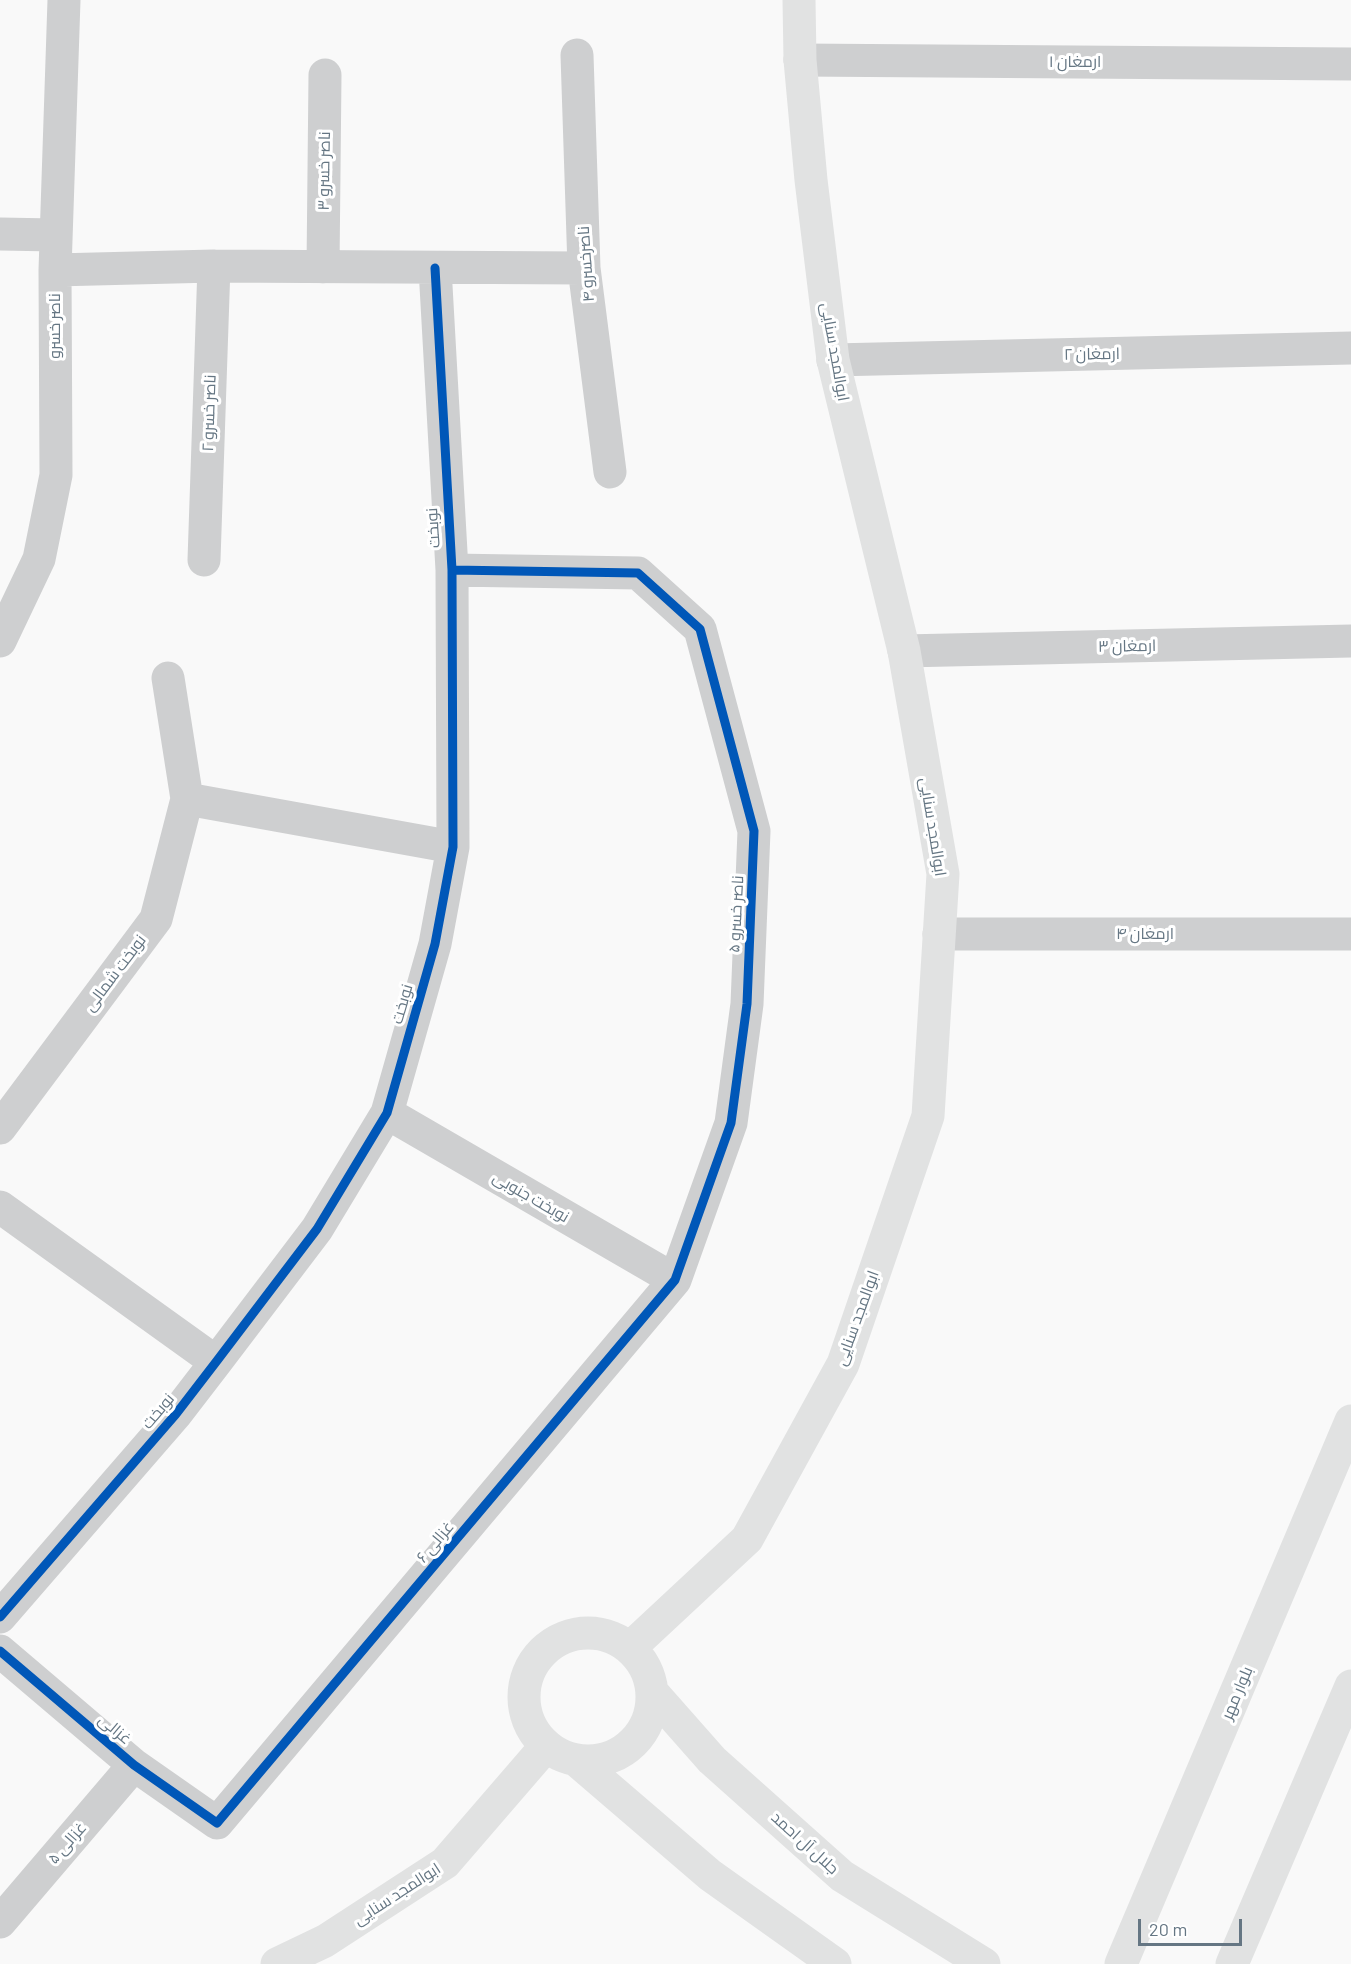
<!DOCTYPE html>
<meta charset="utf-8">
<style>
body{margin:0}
#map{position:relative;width:1351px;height:1964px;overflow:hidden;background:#f9f9f9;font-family:Barlow,sans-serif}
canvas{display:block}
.scale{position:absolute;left:1138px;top:1919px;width:104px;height:27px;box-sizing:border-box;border:3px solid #657683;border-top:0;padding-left:8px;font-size:18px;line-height:21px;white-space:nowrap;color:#657683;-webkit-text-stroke:4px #fff;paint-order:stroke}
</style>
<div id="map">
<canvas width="1351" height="1964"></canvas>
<div class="scale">20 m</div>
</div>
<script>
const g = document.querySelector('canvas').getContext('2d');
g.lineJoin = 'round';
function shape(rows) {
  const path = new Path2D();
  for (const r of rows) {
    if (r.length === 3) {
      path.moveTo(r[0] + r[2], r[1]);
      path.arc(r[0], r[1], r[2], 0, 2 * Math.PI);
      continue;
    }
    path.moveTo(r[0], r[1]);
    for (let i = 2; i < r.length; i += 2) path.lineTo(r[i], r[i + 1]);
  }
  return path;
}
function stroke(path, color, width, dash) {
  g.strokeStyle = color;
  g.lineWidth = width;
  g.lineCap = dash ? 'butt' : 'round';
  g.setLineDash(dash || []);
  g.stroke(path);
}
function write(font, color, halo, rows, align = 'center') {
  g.font = font + ' Barlow,Cairo,sans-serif';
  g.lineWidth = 6;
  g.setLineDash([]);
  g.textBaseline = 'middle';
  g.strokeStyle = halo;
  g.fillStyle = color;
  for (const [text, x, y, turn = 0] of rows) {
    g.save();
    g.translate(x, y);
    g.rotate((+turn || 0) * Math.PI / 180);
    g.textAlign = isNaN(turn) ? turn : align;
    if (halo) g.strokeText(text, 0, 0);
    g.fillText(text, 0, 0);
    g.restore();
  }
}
stroke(shape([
 [577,55,584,268,610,472],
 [800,60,1351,64],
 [0,234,55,235],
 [323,267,325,75],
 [55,270,214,266,584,268],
 [833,360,1351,348],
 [204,560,214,266],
 [0,641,39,559,56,475,55,270,64,0],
 [904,651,1351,641],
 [187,799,453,847],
 [939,934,1351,934],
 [387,1113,675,1280],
 [0,1128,156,919,187,799,168,678],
 [0,1207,216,1362],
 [0,1617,176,1414,216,1362,317,1229,387,1113,435,944,453,847,452,570,435,268],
 [0,1651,134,1765,217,1823,675,1280,731,1123,747,1004,754,831,700,629,638,573,452,570],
 [0,1922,134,1765]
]), '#cecfd0', 33);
stroke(shape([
 [588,1697,64],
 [630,1648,747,1539,843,1364,928,1116,943,874,904,651,833,360,811,180,800,60,799,0],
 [652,1692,712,1760,842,1876,984,1964],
 [576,1760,710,1875,835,1964],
 [277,1964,325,1941,445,1863,546,1746],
 [1121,1964,1351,1421],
 [1232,1964,1351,1686]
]), '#e1e2e2', 33);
stroke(shape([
 [0,1617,176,1414,216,1362,317,1229,387,1113,435,944,453,847,452,570,435,268],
 [0,1651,134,1765,217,1823,675,1280,731,1123,747,1004,754,831,700,629,638,573,452,570]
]), '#0057b8', 9);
write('16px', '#657683', '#fff', [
 ["ارمغان ۱",1075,62],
 ["ناصر خسرو ۳",324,171,-89],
 ["ناصرخسرو ۴",586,264,-94],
 ["ناصر خسرو",55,326,-90],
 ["ابوالمجد سنایی",835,352,80],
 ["ارمغان ۲",1092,354,-1],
 ["ناصر خسرو ۲",209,413,-88],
 ["نوبخت",433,528,-94],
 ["ارمغان ۳",1127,646,-1],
 ["ابوالمجد سنایی",933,827,81],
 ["ناصر خسرو ۵",736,914,-87],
 ["ارمغان ۴",1145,934],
 ["نوبخت شمالی",115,973,-53],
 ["نوبخت",402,1004,-74],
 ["نوبخت جنوبی",531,1197,30],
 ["ابوالمجد سنایی",857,1318,-70],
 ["نوبخت",158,1411,-50],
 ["غزالی ۶",435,1542,-50],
 ["بلوار مهر",1237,1693,-67],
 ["غزالی",115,1729,40],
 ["غزالی ۵",67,1843,-49],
 ["جلال آل احمد",805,1843,42],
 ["ابوالمجد سنایی",397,1894,-33]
]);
</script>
